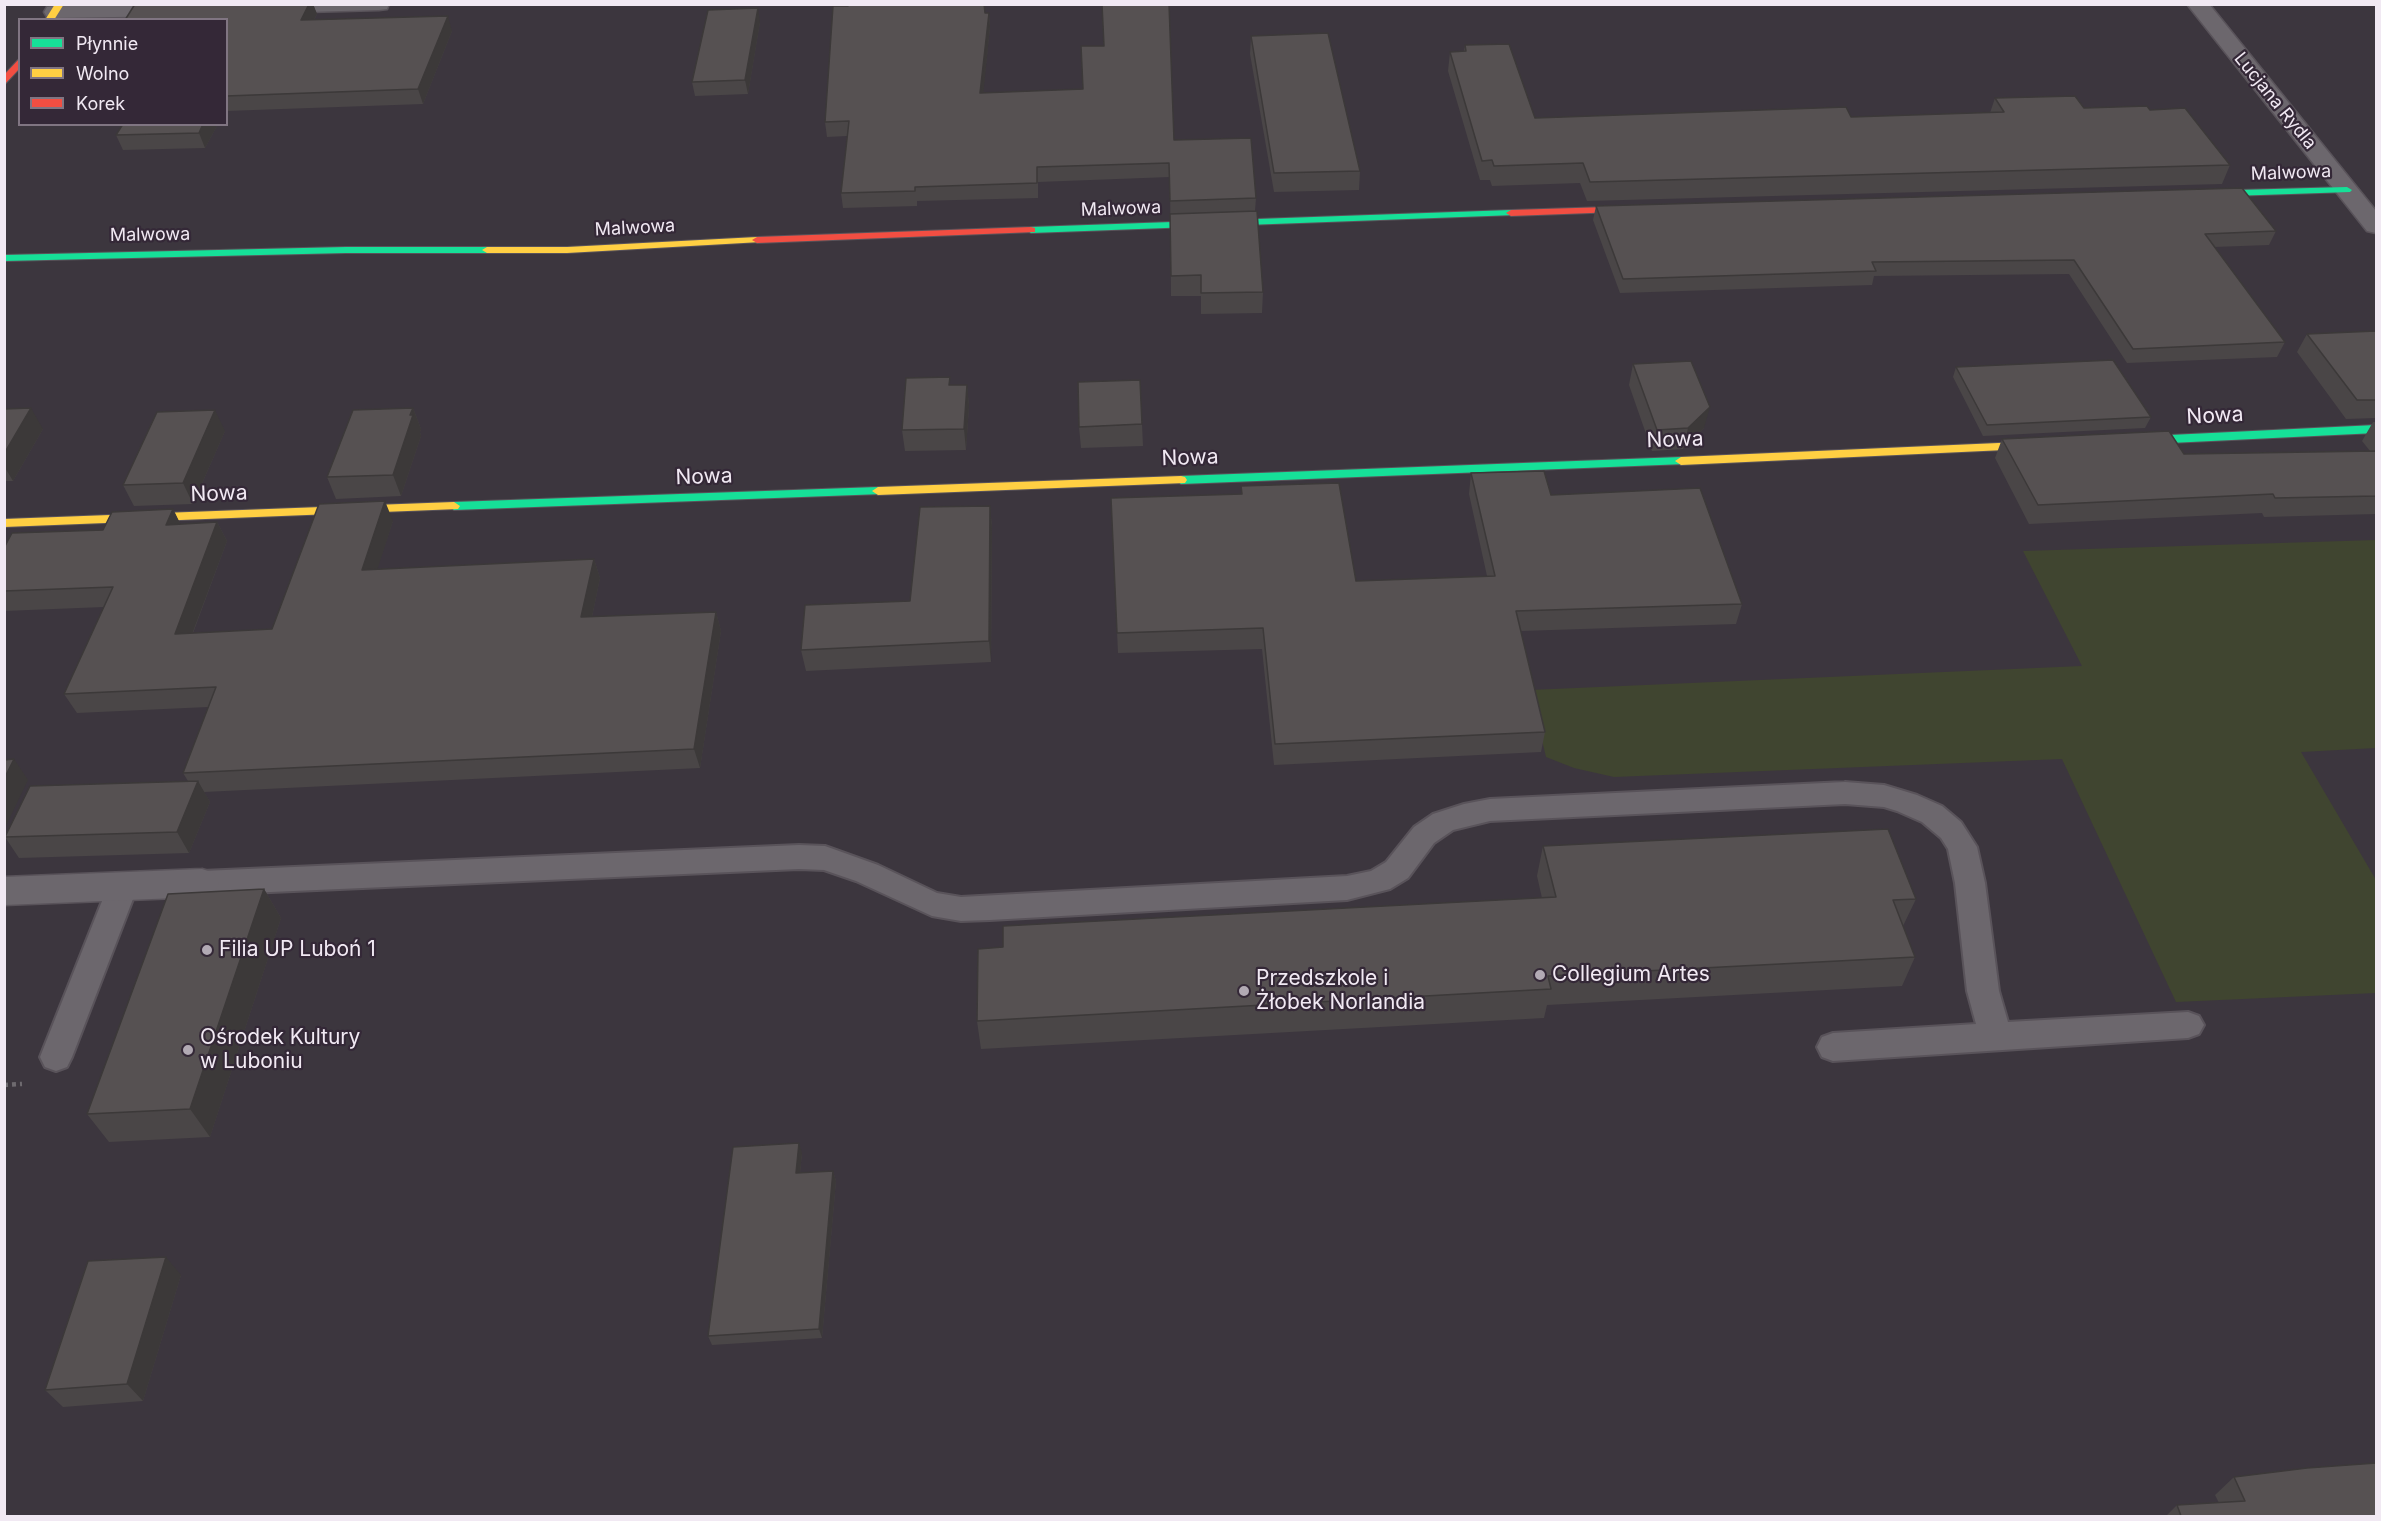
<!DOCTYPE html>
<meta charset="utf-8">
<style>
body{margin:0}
#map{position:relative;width:2381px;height:1521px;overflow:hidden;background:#3c363e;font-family:Inter,sans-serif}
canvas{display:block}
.frame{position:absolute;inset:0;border:6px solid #f1e9f3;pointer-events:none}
.legend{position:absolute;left:18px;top:18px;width:210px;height:108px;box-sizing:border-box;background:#342837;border:2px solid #807582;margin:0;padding:8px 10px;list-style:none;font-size:18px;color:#f1e9f3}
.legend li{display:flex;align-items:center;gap:12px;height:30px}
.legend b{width:30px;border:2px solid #807582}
</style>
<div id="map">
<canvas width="2381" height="1521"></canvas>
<div class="frame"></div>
<ul class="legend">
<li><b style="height:8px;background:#16e098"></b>Płynnie</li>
<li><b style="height:8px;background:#ffcf43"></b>Wolno</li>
<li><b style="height:8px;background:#f24e42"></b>Korek</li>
</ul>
</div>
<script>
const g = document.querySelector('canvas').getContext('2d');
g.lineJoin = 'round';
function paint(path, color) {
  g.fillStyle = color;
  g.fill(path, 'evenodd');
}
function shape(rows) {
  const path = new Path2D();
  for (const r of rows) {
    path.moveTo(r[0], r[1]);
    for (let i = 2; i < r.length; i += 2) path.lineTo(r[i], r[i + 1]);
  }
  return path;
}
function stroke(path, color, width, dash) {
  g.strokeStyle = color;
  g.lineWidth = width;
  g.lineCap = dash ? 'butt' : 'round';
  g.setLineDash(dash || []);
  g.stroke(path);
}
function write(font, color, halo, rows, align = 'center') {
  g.font = font + ' Inter,sans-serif';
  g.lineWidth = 4.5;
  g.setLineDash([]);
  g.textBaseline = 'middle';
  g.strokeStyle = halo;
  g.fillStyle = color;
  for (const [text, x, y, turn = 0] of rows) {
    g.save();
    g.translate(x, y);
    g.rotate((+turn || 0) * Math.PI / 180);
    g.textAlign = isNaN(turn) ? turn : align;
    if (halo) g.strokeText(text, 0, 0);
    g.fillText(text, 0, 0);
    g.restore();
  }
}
paint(shape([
 [2376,540,2376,748,2301,752,2376,880,2376,993,2176,1002,2062,759,1614,777,1574,768,1546,757,1530,690,2082,666,2023,551]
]), '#404530');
const lane = shape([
 [1845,782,1884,785,1917,795,1942,806,1961,822,1977,847,1985,883,1999,991,2008,1022,2188,1012,2199,1016,2204,1025,2199,1034,2188,1038,1833,1061,1822,1057,1817,1047,1822,1037,1833,1033,1976,1024,1967,991,1955,883,1948,849,1941,838,1922,822,1897,811,1884,807,1845,804,1490,821,1453,830,1434,843,1408,878,1390,889,1347,900,990,920,961,921,932,916,856,881,824,870,799,869,202,895,191,891,187,883,191,875,202,871,799,845,825,846,878,865,937,893,961,897,1347,876,1371,871,1386,862,1414,827,1433,814,1464,804,1490,799,1845,782],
 [123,874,134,878,138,886,72,1057,67,1067,56,1071,45,1067,40,1057,108,886,112,878,123,874]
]);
const street = shape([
 [120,4,180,4,187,10,184,15,176,16,55,18,47,17,44,12,47,7,55,6,120,4],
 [260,4,389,4,387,9,379,10,269,13,261,12,258,7,260,4],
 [2187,4,2209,4,2376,211,2376,233,2367,231,2187,4],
 [202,869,214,873,219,883,214,893,202,897,4,905,4,877,202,869]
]);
const fast = shape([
 [2347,187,2352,190,2350,192,2201,197,2196,194,2201,191,2347,187],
 [1511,210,1516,213,1515,215,1031,233,1026,230,1031,227,1511,210],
 [346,247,487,247,492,250,487,253,346,253,4,261,4,255,346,247],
 [2376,425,2376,433,2129,445,2123,441,2129,437,2376,425],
 [1681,457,1687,461,1685,464,1181,484,1175,480,1181,476,1681,457],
 [878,487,882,488,884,491,882,494,454,510,448,506,454,502,878,487]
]);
const slow = shape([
 [55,4,64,4,54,20,45,20,55,4],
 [757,237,762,240,761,242,567,253,487,253,482,250,487,247,567,247,757,237],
 [2044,441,2050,445,2048,448,1681,465,1675,461,1681,457,2044,441],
 [1181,476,1185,477,1187,480,1185,483,878,495,872,491,878,487,1181,476],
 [454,502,460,506,458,509,4,527,4,519,454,502]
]);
const jam = shape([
 [20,58,20,68,4,85,4,75,20,58],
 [1640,206,1644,207,1644,211,1511,216,1506,213,1511,210,1640,206],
 [1031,227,1035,228,1035,232,757,243,752,240,757,237,1031,227]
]);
stroke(lane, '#59535a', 4);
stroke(street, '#59535a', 3);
stroke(fast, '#59535a', 2);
stroke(slow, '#59535a', 2);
stroke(jam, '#59535a', 2);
stroke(shape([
 [4,1085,22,1084]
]), '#6e6a6f', 4.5, [4, 4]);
paint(lane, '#6c676d');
paint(street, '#6c676d');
paint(fast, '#16e098');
paint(slow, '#ffcf43');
paint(jam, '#f24e42');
paint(shape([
 [135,4,313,4,317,14,314,20,452,31,423,104,226,111,226,20],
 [985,13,989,13,990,27,983,93,1174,140,1256,198,1255,211,1263,292,1262,313,1201,314,1201,296,1171,296,1170,177,1038,182,1038,198,917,201,917,206,843,208,841,193,847,136,827,137,825,122],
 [760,22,748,94,695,96,692,82],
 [1251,36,1360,171,1359,190,1274,192,1250,54],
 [1465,45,1535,118,1851,117,1990,113,1995,98,2084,108,2150,110,2230,165,2222,184,1587,201,1580,183,1492,186,1490,180,1480,180,1448,71,1450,52,1464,51],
 [218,124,205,148,123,150,116,135],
 [1596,206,2276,231,2269,245,2214,247,2285,342,2277,357,2127,363,2069,274,1874,276,1872,285,1620,293,1593,220],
 [2376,331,2376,418,2346,419,2297,352,2307,334],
 [1633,364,1704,428,1683,449,1652,451,1629,385],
 [1956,367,2151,417,2145,428,1983,436,1953,377],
 [950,385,967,385,969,406,966,450,905,451,902,430],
 [413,408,421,429,420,432,421,436,401,496,336,499,327,477],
 [4,409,43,429,13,481,4,481],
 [2373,422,2376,422,2376,514,2264,517,2262,513,2029,524,1995,458,2002,439,2184,454,2370,451,2362,441],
 [1142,424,1143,446,1081,448,1079,427],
 [225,431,193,504,134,506,123,485],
 [1471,473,1551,495,1742,604,1736,624,1521,631,1545,732,1541,752,1274,765,1262,649,1118,653,1111,498,1241,494,1241,486,1356,581,1487,576,1469,494],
 [990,506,992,527,991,662,806,671,801,650,910,601],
 [173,509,180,524,217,522,227,541,193,633,272,629,393,521,377,569,594,559,600,578,592,617,716,612,721,631,700,768,204,792,210,802,189,853,19,858,5,837,188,781,183,773,208,707,77,713,64,694,104,607,4,611,4,548,103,530],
 [1543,846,1916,899,1903,926,1915,957,1902,986,1547,1005,1544,1018,981,1049,977,1021,1003,947,1542,898,1537,876],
 [264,889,281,918,210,1137,109,1142,87,1114],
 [802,1153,800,1173,833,1171,836,1181,822,1338,712,1345,708,1336],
 [181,1275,143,1401,63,1407,45,1390],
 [2234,1477,2376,1516,2166,1516,2177,1505,2219,1503,2215,1495]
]), '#4a4647');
paint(shape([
 [309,4,313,4,317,14,306,35,301,20],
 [758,8,760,22,748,94,745,80],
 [989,13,990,27,982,108,980,93],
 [448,16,452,31,423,104,418,89],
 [203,124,218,124,205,148,199,133],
 [967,385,969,406,966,450,964,429],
 [1710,407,1704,428,1683,449,1688,428],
 [31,408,43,429,13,481,4,466,4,454],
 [413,408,421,429,420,432,421,436,401,496,393,475],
 [215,410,225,431,193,504,183,483],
 [385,501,393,521,371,589,362,570],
 [990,506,992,527,991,662,989,641],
 [173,509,183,529,166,525],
 [217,522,227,541,185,653,175,634],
 [594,559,600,578,588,636,581,617],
 [716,612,721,631,700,768,694,749],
 [14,759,28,780,4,830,4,779],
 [198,781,210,802,189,853,177,832],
 [264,889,281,918,210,1137,190,1109],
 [799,1143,802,1153,799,1183,796,1173],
 [833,1171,836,1181,822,1338,819,1329],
 [166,1257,181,1275,143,1401,127,1384]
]), '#3c3939');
const building = shape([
 [135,4,309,4,301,20,448,16,418,89,226,96,226,20,125,20,135,4],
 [848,4,984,4,985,13,989,13,980,93,1083,89,1081,46,1104,46,1102,4,1169,4,1174,140,1251,138,1256,198,1170,201,1169,163,1037,167,1037,183,915,187,915,191,841,193,849,121,825,122,833,6,848,6,848,4],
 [758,8,745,80,692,82,708,10,758,8],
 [1328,33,1360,171,1274,173,1251,36,1328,33],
 [1509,44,1535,118,1846,107,1851,117,2004,112,1995,98,2075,96,2084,108,2147,106,2150,110,2185,108,2230,165,1590,182,1583,163,1494,166,1492,160,1482,161,1450,52,1466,51,1465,45,1509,44],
 [123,124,203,124,199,133,116,135,123,124],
 [2242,188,2276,231,2205,234,2285,342,2133,349,2074,260,1872,262,1876,271,1623,279,1596,206,2242,188],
 [1257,211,1263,292,1201,293,1201,275,1171,276,1170,214,1257,211],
 [2376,331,2376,400,2357,400,2307,334,2376,331],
 [2113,360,2151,417,1987,425,1956,367,2113,360],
 [1691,361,1710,407,1688,428,1657,430,1633,364,1691,361],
 [950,377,949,385,967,385,964,429,902,430,906,378,950,377],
 [1140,380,1142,424,1079,427,1078,382,1140,380],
 [31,408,4,454,4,409,31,408],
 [413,408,410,415,413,415,393,475,327,477,353,410,413,408],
 [215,410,183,483,123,485,157,412,215,410],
 [2169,431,2184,454,2376,451,2376,496,2275,498,2273,494,2038,505,2002,439,2169,431],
 [1544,471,1551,495,1700,488,1742,604,1516,611,1545,732,1275,744,1263,628,1117,633,1111,498,1242,494,1241,486,1339,483,1356,581,1495,576,1471,473,1544,471],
 [385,501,362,570,594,559,581,617,716,612,694,749,183,773,216,687,64,694,113,587,4,591,4,548,12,533,103,530,112,512,173,509,166,525,217,522,175,634,272,629,319,504,385,501],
 [990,506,989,641,801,650,805,605,910,601,920,507,990,506],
 [14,759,4,779,4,760,14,759],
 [198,781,177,832,5,837,30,786,198,781],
 [1888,829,1916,899,1893,900,1915,957,1548,976,1551,989,977,1021,978,949,1003,947,1003,926,1556,897,1543,846,1888,829],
 [264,889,190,1109,87,1114,168,894,264,889],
 [799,1143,796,1173,833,1171,819,1329,708,1336,733,1147,799,1143],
 [166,1257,127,1384,45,1390,88,1261,166,1257],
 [2376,1463,2376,1516,2174,1516,2181,1516,2177,1505,2245,1501,2234,1477,2307,1468,2376,1463]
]);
paint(building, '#565152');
stroke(building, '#3c3939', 1.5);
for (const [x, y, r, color] of [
 [207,950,6,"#b2aab4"],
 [1540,975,6,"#b2aab4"],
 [1244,991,6,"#b2aab4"],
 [188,1050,6,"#b2aab4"]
]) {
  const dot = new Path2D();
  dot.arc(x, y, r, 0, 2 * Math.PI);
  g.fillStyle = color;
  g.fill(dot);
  stroke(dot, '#342837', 2);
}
write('18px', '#f1e9f3', '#342837', [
 ["Lucjana Rydla",2275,101,51],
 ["Malwowa",2291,173,-2],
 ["Malwowa",1121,209,-2],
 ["Malwowa",635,228,-3],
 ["Malwowa",150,235,-1]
]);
write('21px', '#f1e9f3', '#342837', [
 ["Nowa",2215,416,-3],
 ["Nowa",1675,440,-2],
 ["Nowa",1190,458,-2],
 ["Nowa",704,477,-2],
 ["Nowa",219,494,-2]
]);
write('21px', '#f1e9f3', '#342837', [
 ["Filia UP Luboń 1",219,950],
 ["Collegium Artes",1552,975],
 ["Przedszkole i",1256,979],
 ["Żłobek Norlandia",1256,1003],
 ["Ośrodek Kultury",200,1038],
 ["w Luboniu",200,1062]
], 'left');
</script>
